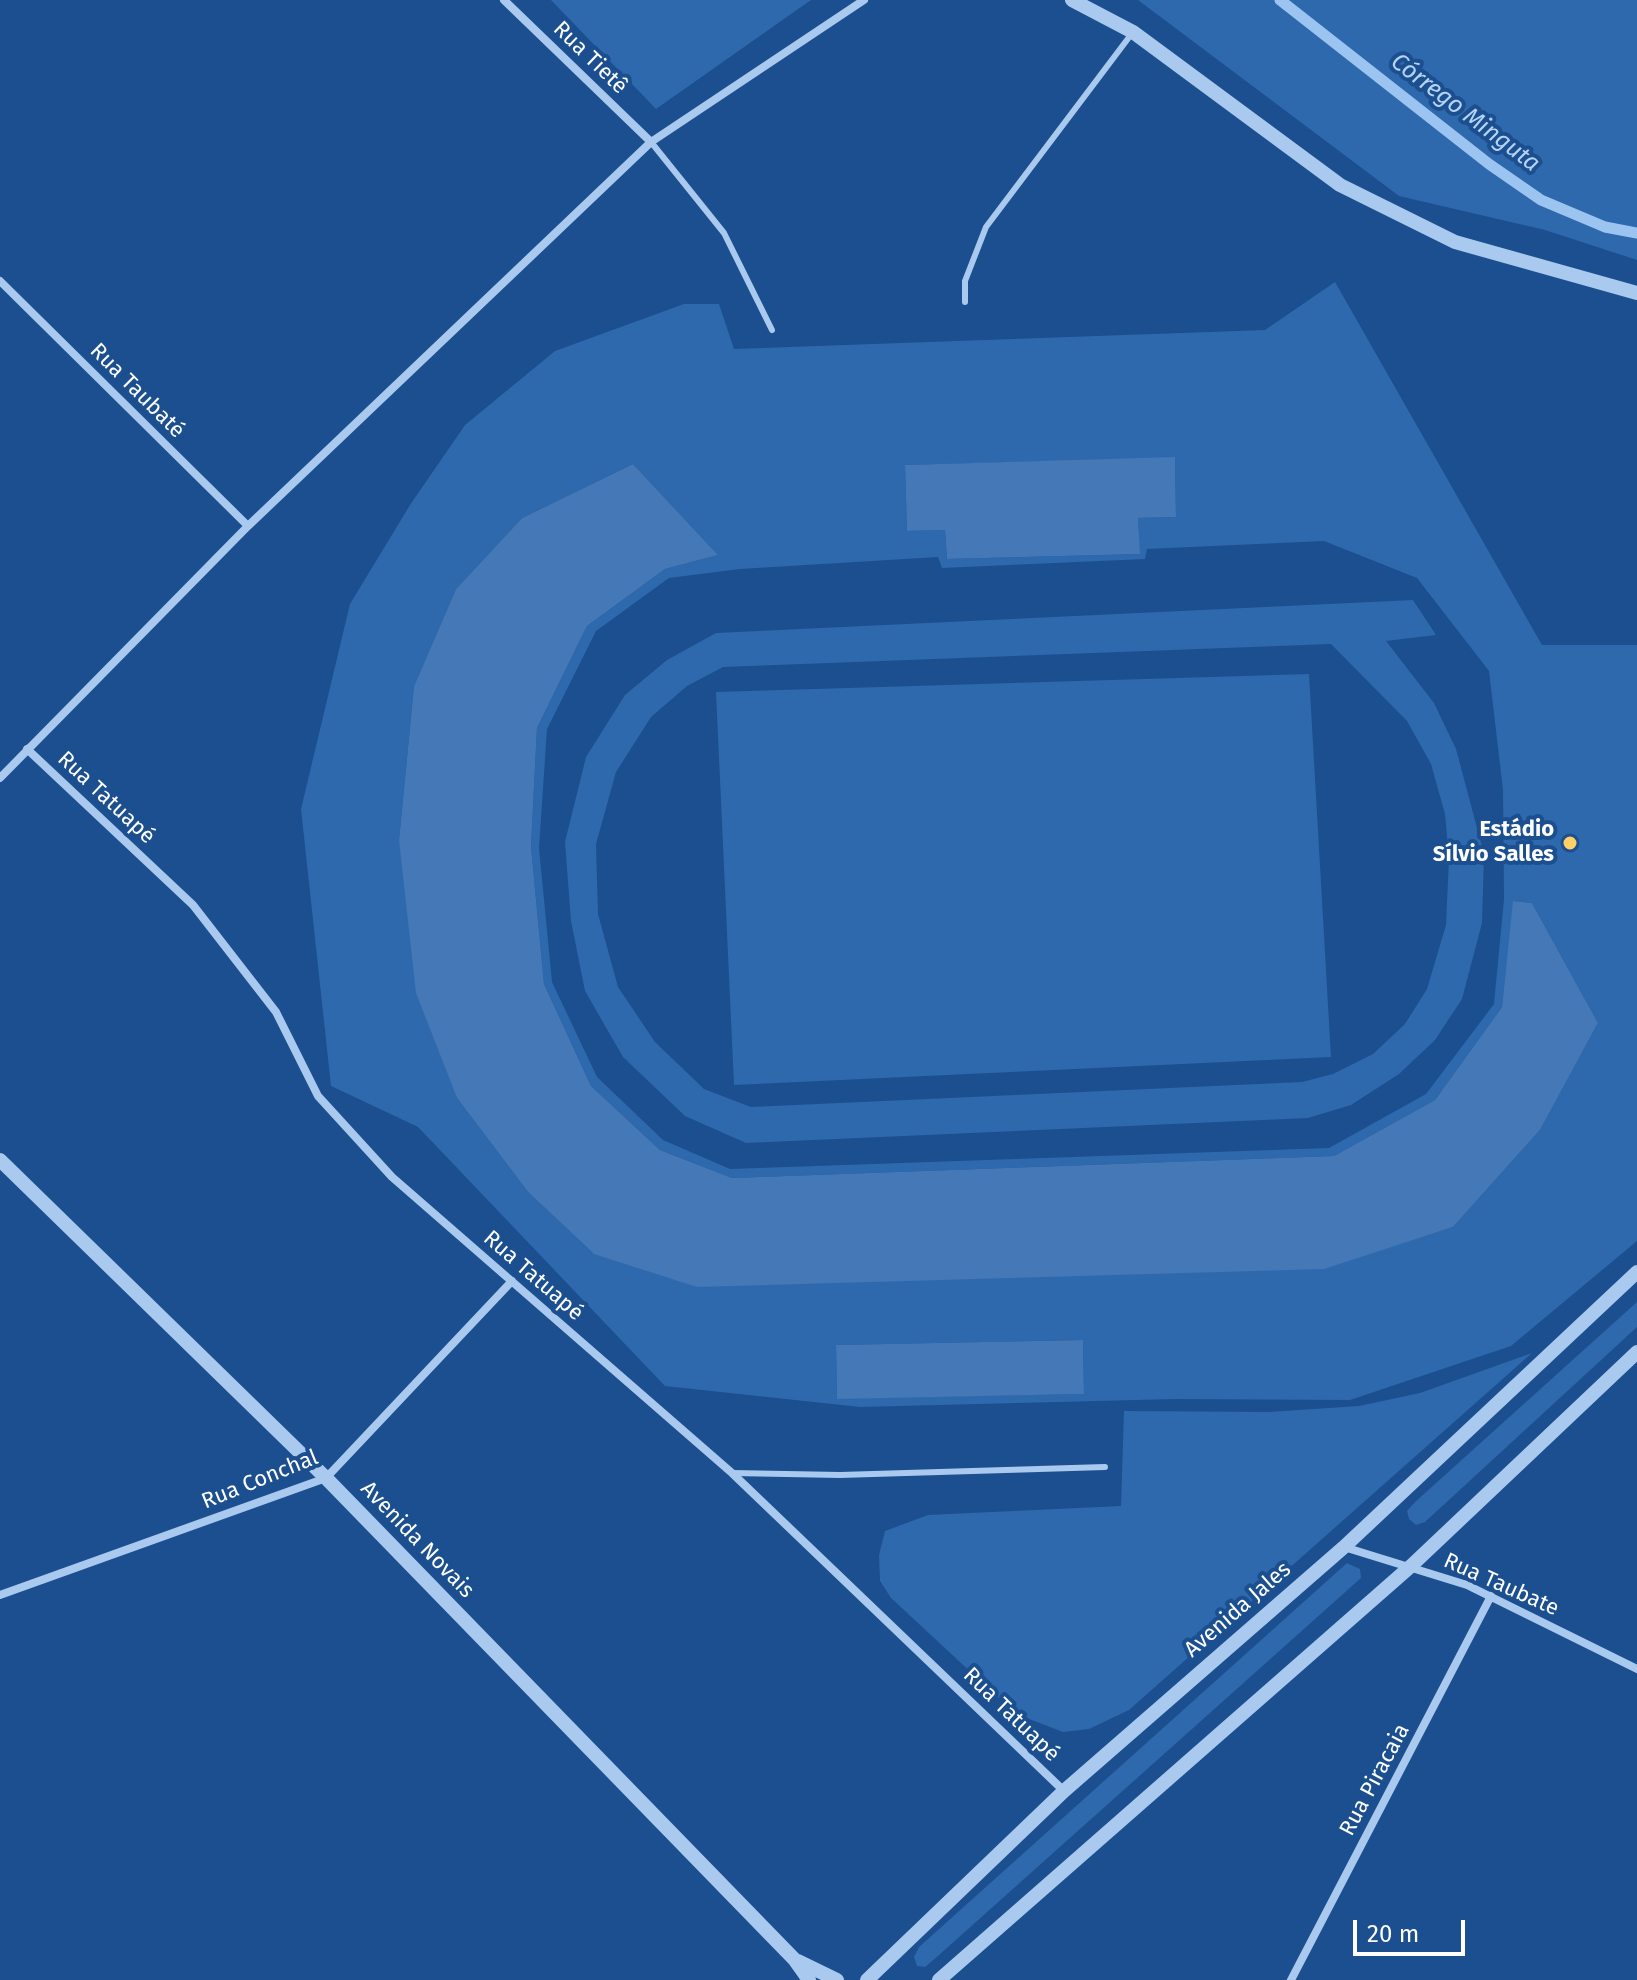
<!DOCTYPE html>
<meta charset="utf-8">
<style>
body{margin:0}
#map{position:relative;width:1637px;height:1980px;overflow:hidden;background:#1b4f8f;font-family:"Fira Sans",sans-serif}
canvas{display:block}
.scale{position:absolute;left:1353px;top:1920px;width:112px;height:36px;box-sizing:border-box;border:4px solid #fff;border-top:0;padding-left:10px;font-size:24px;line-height:28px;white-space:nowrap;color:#fff;-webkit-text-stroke:6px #1b4f8f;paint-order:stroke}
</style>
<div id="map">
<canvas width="1637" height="1980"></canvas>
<div class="scale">20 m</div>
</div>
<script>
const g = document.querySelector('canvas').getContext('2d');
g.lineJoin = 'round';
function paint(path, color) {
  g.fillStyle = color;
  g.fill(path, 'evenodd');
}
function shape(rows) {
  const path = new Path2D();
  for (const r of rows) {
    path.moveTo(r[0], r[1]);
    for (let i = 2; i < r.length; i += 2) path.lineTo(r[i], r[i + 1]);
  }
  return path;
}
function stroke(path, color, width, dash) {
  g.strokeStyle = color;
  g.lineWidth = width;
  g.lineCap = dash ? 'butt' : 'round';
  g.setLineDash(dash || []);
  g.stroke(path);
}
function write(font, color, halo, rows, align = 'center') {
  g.font = font + ' "Fira Sans",sans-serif';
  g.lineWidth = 8;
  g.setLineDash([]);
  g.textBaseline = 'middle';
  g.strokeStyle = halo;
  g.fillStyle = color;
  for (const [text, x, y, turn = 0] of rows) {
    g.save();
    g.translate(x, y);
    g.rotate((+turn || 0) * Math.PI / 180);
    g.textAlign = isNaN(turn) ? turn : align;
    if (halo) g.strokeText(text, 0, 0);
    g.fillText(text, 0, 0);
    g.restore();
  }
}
paint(shape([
 [551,0,811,0,656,109],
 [1138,0,1637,0,1637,260,1545,230,1399,196],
 [1335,282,1542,645,1637,645,1637,1241,1511,1346,1350,1400,1175,1399,860,1407,665,1386,418,1127,331,1086,301,809,350,604,410,505,465,425,555,351,684,304,719,304,734,349,1265,330],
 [1175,458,1176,517,1138,518,1139,554,947,559,945,530,907,531,905,465],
 [633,464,718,555,665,569,587,626,537,728,531,846,544,984,591,1086,660,1150,732,1178,1334,1156,1435,1100,1502,1007,1514,901,1532,903,1598,1023,1540,1130,1453,1227,1324,1268,594,1254,528,1192,457,1098,399,840,414,686,456,589,522,518],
 [1324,541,1417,578,1489,671,1503,790,1504,899,1494,1004,1426,1094,1329,1148,730,1169,663,1140,597,1077,552,982,539,848,547,729,596,631,669,578,740,569,938,557,942,568,1145,559,1147,549],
 [1083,1340,1084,1394,837,1398,836,1345],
 [1413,600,1436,635,1386,641,1434,703,1456,749,1484,854,1482,923,1462,999,1435,1040,1399,1074,1351,1105,1308,1118,746,1143,685,1116,623,1057,585,991,571,921,565,842,586,757,625,695,667,660,716,633],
 [1331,644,1407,721,1431,764,1445,814,1449,859,1446,925,1427,989,1405,1024,1373,1054,1333,1074,1302,1082,751,1107,704,1089,655,1042,618,987,598,914,596,844,616,772,651,717,687,686,723,667],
 [1309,674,1331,1057,734,1085,716,692],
 [1637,1302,1637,1327,1425,1522,1416,1525,1409,1519,1407,1511,1415,1502],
 [1532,1353,1129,1710,1089,1729,1063,1732,1016,1714,891,1598,880,1581,879,1555,885,1531,928,1515,1121,1506,1124,1411,1269,1412,1359,1406,1420,1393],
 [1347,1563,1360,1569,1361,1578,939,1955,925,1967,917,1966,914,1957,919,1947]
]), '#2e69ad');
stroke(shape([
 [1280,0,1489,164,1541,200,1605,227,1637,233]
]), '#9cc4f0', 11);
paint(shape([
 [1175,457,1176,517,1138,518,1140,554,947,559,945,530,907,531,905,465],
 [633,464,718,555,665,569,587,626,537,728,531,846,544,984,591,1086,660,1150,732,1178,1334,1156,1435,1100,1502,1007,1513,901,1532,903,1598,1023,1540,1130,1453,1227,1324,1269,697,1287,594,1254,528,1192,457,1098,416,993,399,840,414,686,456,589,522,518],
 [1083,1340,1084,1394,837,1399,836,1345]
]), '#4478b7');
stroke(shape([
 [651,142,724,233,772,330],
 [965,302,965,281,986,227,1133,32],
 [732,1473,840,1475,1105,1467]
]), '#a9c9ee', 6);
stroke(shape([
 [504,0,651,142],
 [0,281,248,526],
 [27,749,193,905,276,1012,318,1096,392,1177,732,1473,1064,1791],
 [0,778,248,526,651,142,864,0],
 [1344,1547,1467,1585,1637,1669],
 [0,1595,326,1478,512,1281],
 [1291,1980,1491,1596]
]), '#a9c9ee', 8);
stroke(shape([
 [1072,0,1133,32,1340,185,1455,242,1637,293],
 [0,1160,326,1478,794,1959,809,1980],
 [798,1961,837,1980],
 [867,1980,1064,1791,1344,1547,1637,1272],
 [939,1980,1411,1566,1637,1352]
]), '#a9c9ee', 14);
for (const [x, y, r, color] of [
 [1570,843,8,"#ffd166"]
]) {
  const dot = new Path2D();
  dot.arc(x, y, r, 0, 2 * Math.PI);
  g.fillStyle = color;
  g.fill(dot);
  stroke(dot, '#1b4f8f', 3);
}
write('22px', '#fff', '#1b4f8f', [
 ["Rua Tietê",590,58,44],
 ["Rua Taubaté",137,391,45],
 ["Rua Tatuapé",106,798,43],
 ["Rua Tatuapé",533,1276,41],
 ["Rua Conchal",260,1480,-22],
 ["Avenida Novais",417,1540,46],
 ["Rua Taubate",1501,1585,24],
 ["Avenida Jales",1238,1610,-41],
 ["Rua Tatuapé",1011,1715,44],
 ["Rua Piracaia",1375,1780,-62]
]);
write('bold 22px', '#fff', '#1b4f8f', [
 ["Estádio",1554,830],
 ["Sílvio Salles",1554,855]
], 'right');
write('italic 24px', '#b5d3f5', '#1b4f8f', [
 ["Córrego Minguta",1465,113,37]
]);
</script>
